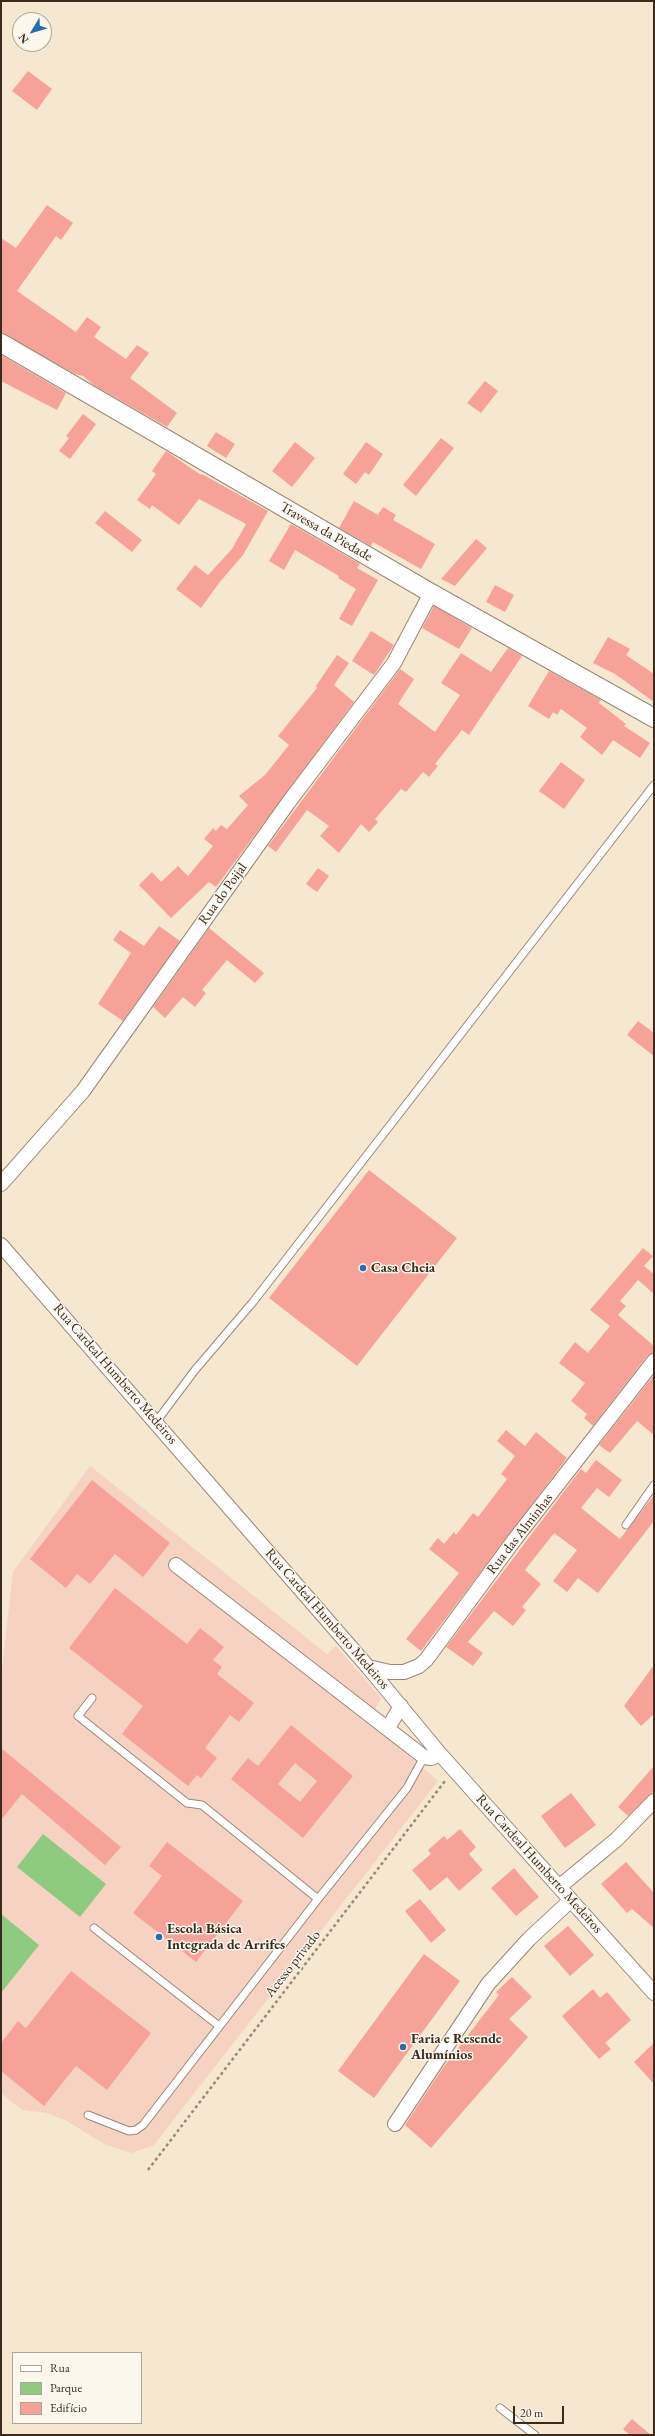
<!DOCTYPE html>
<meta charset="utf-8">
<style>
body{margin:0}
#map{position:relative;width:655px;height:2436px;overflow:hidden;background:#f5e7d0;font-family:"EB Garamond",serif}
canvas{display:block}
.frame{position:absolute;inset:0;border:2px solid #3b2a1e;pointer-events:none}
.legend{position:absolute;left:12px;top:2352px;width:130px;height:72px;box-sizing:border-box;background:#fbf7ec;border:1px solid #aea59a;margin:0;padding:5px 7px;list-style:none;font-size:12px;color:#3b2a1e}
.legend li{display:flex;align-items:center;gap:8px;height:20px}
.legend b{width:20px;border:1px solid #aea59a}
.north{position:absolute;left:12px;top:12px;width:40px;height:40px;box-sizing:border-box;background:#fbf7ec;border:1px solid #aea59a;border-radius:50%;rotate:232deg;font-size:11px;font-weight:700;line-height:16px;text-align:center;color:#3b2a1e}
.north::after{content:'';display:block;margin:auto;width:14px;height:18px;background:#1f6fb2;clip-path:polygon(50% 0,100% 100%,50% 72%,0 100%)}
.scale{position:absolute;left:513px;top:2406px;width:51px;height:18px;box-sizing:border-box;border:2px solid #3b2a1e;border-top:0;padding-left:5px;font-size:12px;line-height:14px;white-space:nowrap;color:#3b2a1e;-webkit-text-stroke:3px #fbf7ec;paint-order:stroke}
</style>
<div id="map">
<canvas width="655" height="2436"></canvas>
<div class="frame"></div>
<ul class="legend">
<li><b style="height:5px;background:#fff"></b>Rua</li>
<li><b style="height:11px;background:#8ecb81"></b>Parque</li>
<li><b style="height:11px;background:#f7a299"></b>Edifício</li>
</ul>
<div class="north">N</div>
<div class="scale">20 m</div>
</div>
<script>
const g = document.querySelector('canvas').getContext('2d');
g.lineJoin = 'round';
function paint(path, color) {
  g.fillStyle = color;
  g.fill(path, 'evenodd');
}
function shape(rows) {
  const path = new Path2D();
  for (const r of rows) {
    path.moveTo(r[0], r[1]);
    for (let i = 2; i < r.length; i += 2) path.lineTo(r[i], r[i + 1]);
  }
  return path;
}
function stroke(path, color, width, dash) {
  g.strokeStyle = color;
  g.lineWidth = width;
  g.lineCap = dash ? 'butt' : 'round';
  g.setLineDash(dash || []);
  g.stroke(path);
}
function write(font, color, halo, rows, align = 'center') {
  g.font = font + ' "EB Garamond",serif';
  g.lineWidth = 3;
  g.setLineDash([]);
  g.textBaseline = 'middle';
  g.strokeStyle = halo;
  g.fillStyle = color;
  for (const [text, x, y, turn = 0] of rows) {
    g.save();
    g.translate(x, y);
    g.rotate((+turn || 0) * Math.PI / 180);
    g.textAlign = isNaN(turn) ? turn : align;
    if (halo) g.strokeText(text, 0, 0);
    g.fillText(text, 0, 0);
    g.restore();
  }
}
paint(shape([
 [90,1466,327,1654,336,1646,381,1698,369,1721,438,1781,167,2128,154,2145,132,2153,106,2145,67,2121,47,2113,22,2110,1,2093,1,1678,13,1572]
]), '#f6d2c3');
paint(shape([
 [43,1834,106,1884,80,1917,17,1867],
 [1,1914,39,1945,1,1993]
]), '#8ecb81');
paint(shape([
 [28,71,52,89,37,110,12,91],
 [47,205,73,223,61,240,56,236,17,291,76,332,87,317,101,327,94,337,126,359,137,345,149,353,130,378,177,413,167,427,95,386,83,376,75,374,1,333,1,238,16,248],
 [1,355,66,393,57,410,1,381],
 [485,381,498,391,481,413,467,403],
 [83,414,96,424,70,459,59,451,69,438,66,436],
 [216,432,235,444,226,458,207,446],
 [441,438,454,448,416,496,403,485],
 [295,442,315,458,292,487,272,471],
 [366,442,383,454,369,475,365,472,356,484,343,474],
 [166,451,201,475,202,474,268,511,243,555,219,583,201,608,176,589,195,565,208,575,232,549,246,524,199,499,179,525,152,505,150,509,137,500,156,474,152,471],
 [354,501,378,515,383,507,396,515,393,520,435,544,421,569,373,542,371,546,339,528],
 [105,511,142,540,132,552,95,523],
 [291,524,360,564,357,568,378,580,352,626,339,619,356,589,338,578,339,576,295,550,284,570,269,561],
 [476,539,487,548,455,586,441,579],
 [495,585,514,595,505,612,486,602],
 [434,606,472,628,459,649,422,628],
 [371,631,394,645,374,675,352,661],
 [608,637,630,649,626,655,654,674,654,702,615,674,593,663],
 [508,648,522,656,469,735,462,730,435,764,438,766,429,777,423,772,406,792,401,789,375,819,378,822,369,832,361,824,339,853,320,836,329,826,307,810,276,852,268,846,400,669,414,679,398,704,435,732,460,695,441,683,461,653,491,672],
 [337,655,349,663,334,685,354,702,216,887,209,882,171,918,139,885,152,872,161,882,178,866,188,876,213,846,204,839,213,828,216,831,221,825,227,829,248,805,239,796,265,775,289,745,278,736,317,688,316,686],
 [549,671,601,700,599,703,626,724,624,726,650,743,640,758,613,740,602,755,580,737,587,728,561,709,557,715,553,712,549,719,528,706],
 [561,762,585,780,564,809,539,791],
 [318,868,329,876,317,892,306,884],
 [159,926,180,941,123,1021,98,1004,131,953,113,940,120,930,144,946],
 [209,928,264,973,255,983,227,960,202,990,206,993,195,1007,183,997,165,1018,153,1007],
 [638,1021,654,1033,654,1056,627,1035],
 [369,1170,457,1238,357,1366,269,1298],
 [643,1248,653,1256,644,1266,654,1274,654,1294,638,1280,620,1301,626,1306,618,1315,654,1346,654,1353,647,1356,593,1426,584,1418,587,1414,571,1401,585,1383,559,1363,575,1342,588,1353,610,1326,590,1310],
 [654,1375,654,1435,637,1421,610,1453,599,1445],
 [506,1430,525,1446,536,1432,567,1458,421,1651,406,1639,459,1573,429,1549,438,1538,444,1544,454,1532,456,1535,473,1513,478,1517,507,1479,501,1474,515,1456,497,1441],
 [596,1460,622,1480,609,1497,597,1488,581,1508,620,1539,654,1495,654,1521,598,1593,578,1578,567,1592,553,1581,577,1550,554,1533,525,1570,541,1584,522,1607,526,1610,513,1626,494,1611,468,1642,483,1653,473,1666,446,1647,581,1469,586,1473],
 [92,1480,170,1543,143,1577,115,1554,90,1584,77,1574,66,1588,30,1559],
 [115,1588,187,1644,200,1628,224,1647,213,1660,222,1667,217,1674,254,1703,239,1722,230,1715,205,1748,217,1758,201,1778,197,1775,188,1786,122,1734,143,1706,69,1648],
 [654,1665,654,1714,641,1726,624,1706],
 [291,1725,353,1776,303,1838,231,1779,248,1758,258,1766],
 [295,1763,317,1781,300,1802,278,1784],
 [1,1748,121,1847,105,1865,22,1794,1,1820],
 [654,1766,654,1791,628,1816,618,1807],
 [571,1793,596,1825,565,1848,541,1816],
 [460,1829,476,1847,469,1854,483,1870,459,1891,447,1877,430,1891,412,1870,431,1854,428,1850,444,1836,447,1840],
 [167,1842,243,1901,196,1962,133,1913,162,1876,149,1866],
 [626,1862,654,1893,654,1928,632,1909,627,1913,601,1884],
 [514,1868,539,1897,516,1916,491,1888],
 [420,1899,446,1930,431,1943,405,1911],
 [568,1926,594,1955,570,1976,544,1946],
 [424,1954,460,1981,374,2098,338,2071],
 [71,1971,151,2033,107,2090,76,2066,44,2106,1,2071,1,2043,18,2021,26,2028],
 [512,1977,532,1997,509,2019,528,2037,431,2148,405,2125,442,2069,499,1995,496,1992],
 [593,1989,600,1998,607,1992,631,2020,605,2043,611,2049,599,2059,562,2016],
 [654,2043,654,2084,634,2062],
 [632,2419,651,2435,630,2435,623,2429]
]), '#f7a299');
const service = shape([
 [156,1422,195,1370,253,1302,654,785],
 [626,1525,654,1485],
 [92,1698,78,1716,187,1803,202,1805,318,1899],
 [94,1928,219,2026],
 [88,2115,129,2131,136,2130,143,2125,318,1899,407,1788,424,1757],
 [500,2408,535,2435]
]);
const minor = shape([
 [1,1184,83,1091,288,803,394,663,431,593],
 [1,1245,368,1667,440,1754,654,1993],
 [176,1565,424,1757,431,1758,440,1754],
 [368,1667,390,1672,404,1672,419,1666,426,1660,515,1539,654,1361],
 [388,1728,401,1706],
 [559,1887,617,1839,654,1801],
 [395,2124,488,1984,529,1939,571,1900]
]);
const tertiary = shape([
 [1,343,431,593,654,718]
]);
stroke(service, '#988877', 9);
stroke(minor, '#988877', 16);
stroke(tertiary, '#988877', 20);
stroke(shape([
 [148,2170,445,1781]
]), '#988877', 2.5, [3, 3]);
stroke(service, '#fff', 7);
stroke(minor, '#fff', 14);
stroke(tertiary, '#fff', 18);
for (const [x, y, r, color] of [
 [363,1268,4,"#1f6fb2"],
 [159,1937,4,"#1f6fb2"],
 [403,2047,4,"#1f6fb2"]
]) {
  const dot = new Path2D();
  dot.arc(x, y, r, 0, 2 * Math.PI);
  g.fillStyle = color;
  g.fill(dot);
  stroke(dot, '#fbf7ec', 1.5);
}
write('14px', '#3b2a1e', '#fbf7ec', [
 ["Travessa da Piedade",326,532,30],
 ["Rua do Poijal",223,894,-54],
 ["Rua Cardeal Humberto Medeiros",115,1374,49],
 ["Rua das Alminhas",520,1534,-52],
 ["Rua Cardeal Humberto Medeiros",327,1619,49],
 ["Rua Cardeal Humberto Medeiros",539,1864,48],
 ["Acesso privado",293,1964,-52]
]);
write('bold 14px', '#3b2a1e', '#fbf7ec', [
 ["Casa Cheia",371,1268],
 ["Escola Básica",167,1929],
 ["Integrada de Arrifes",167,1945],
 ["Faria e Resende",411,2039],
 ["Alumínios",411,2055]
], 'left');
</script>
